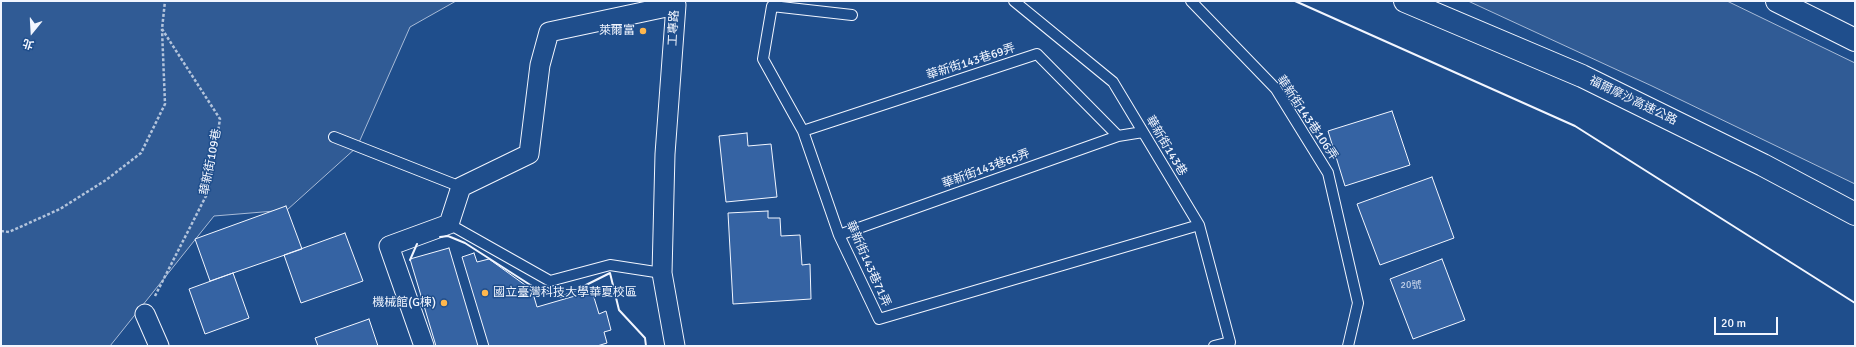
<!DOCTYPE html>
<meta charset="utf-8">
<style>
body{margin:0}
#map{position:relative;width:1856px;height:347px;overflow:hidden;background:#1f4e8c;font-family:Signika,"Noto Sans TC",sans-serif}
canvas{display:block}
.frame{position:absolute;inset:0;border:2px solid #f2f6ff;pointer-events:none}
.north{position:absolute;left:12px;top:12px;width:40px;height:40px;-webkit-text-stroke:3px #1f4e8c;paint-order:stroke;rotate:198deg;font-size:11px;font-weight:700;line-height:16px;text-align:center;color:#f2f6ff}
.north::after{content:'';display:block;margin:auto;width:14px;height:18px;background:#f2f6ff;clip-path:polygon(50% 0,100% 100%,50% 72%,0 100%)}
.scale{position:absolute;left:1714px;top:317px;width:64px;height:18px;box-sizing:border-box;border:2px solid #f2f6ff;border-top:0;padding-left:5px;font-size:12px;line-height:14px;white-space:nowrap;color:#f2f6ff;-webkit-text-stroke:3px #1f4e8c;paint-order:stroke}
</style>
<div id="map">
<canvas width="1856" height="347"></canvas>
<div class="frame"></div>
<div class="north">北</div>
<div class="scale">20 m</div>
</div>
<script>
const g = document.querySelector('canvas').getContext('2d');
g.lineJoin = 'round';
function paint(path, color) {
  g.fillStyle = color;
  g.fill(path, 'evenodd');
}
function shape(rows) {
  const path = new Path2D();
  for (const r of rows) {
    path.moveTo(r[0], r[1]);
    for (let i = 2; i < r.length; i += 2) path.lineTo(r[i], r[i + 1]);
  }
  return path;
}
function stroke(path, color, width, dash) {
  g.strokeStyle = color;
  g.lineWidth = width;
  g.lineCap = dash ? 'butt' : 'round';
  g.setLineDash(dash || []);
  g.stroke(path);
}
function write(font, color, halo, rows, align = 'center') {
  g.font = font + ' Signika,"Noto Sans TC",sans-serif';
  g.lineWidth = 3;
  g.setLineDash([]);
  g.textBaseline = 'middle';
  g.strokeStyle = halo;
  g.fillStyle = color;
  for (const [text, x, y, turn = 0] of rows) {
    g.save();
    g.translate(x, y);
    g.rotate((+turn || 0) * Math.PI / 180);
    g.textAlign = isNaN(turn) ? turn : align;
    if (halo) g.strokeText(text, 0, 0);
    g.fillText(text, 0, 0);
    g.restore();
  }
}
const built = shape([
 [1,1,456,1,410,27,357,147,287,210,214,216,110,346,1,346,1,1],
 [1468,1,1727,1,1855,63,1855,184,1652,86,1468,1]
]);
paint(built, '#305b95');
stroke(built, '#a8bbd7', 1);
const building = shape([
 [1392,111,1410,165,1345,186,1328,131,1392,111],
 [747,133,748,146,771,144,777,197,726,202,719,136,747,133],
 [1432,177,1454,238,1380,265,1357,204,1432,177],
 [286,206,302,249,210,281,195,239,286,206],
 [768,211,768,218,780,218,781,236,800,235,802,265,810,264,811,299,733,304,728,213,768,211],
 [345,233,363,281,301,303,284,255,345,233],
 [449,248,478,346,436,346,410,259,449,248],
 [474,253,477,262,489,259,532,290,537,307,592,291,599,314,606,311,611,330,604,332,607,343,597,346,489,346,462,257,474,253],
 [1442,259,1465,320,1413,339,1390,279,1442,259],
 [233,273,249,318,205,334,189,289,233,273],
 [369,319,378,346,318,346,315,338,369,319]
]);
paint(building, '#3563a3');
stroke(building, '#f2f6ff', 1);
const lane = shape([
 [1014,1,1113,82,1199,225,1230,342,1229,346],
 [1191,1,1276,89,1328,173,1358,303,1348,346],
 [852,15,772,6,763,59,803,131,839,235,879,319,1199,225],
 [803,131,1037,54,1118,136],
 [334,137,461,187],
 [449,224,550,281,610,265,662,273],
 [839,235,1118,136,1143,132],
 [1214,346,1230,342]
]);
const street = shape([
 [145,314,159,346],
 [424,346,389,246,449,224,461,187,529,154,540,65,549,32,676,5,665,154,662,273,675,346]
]);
const highway = shape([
 [1405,1,1582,76,1763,165,1855,214],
 [1777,1,1855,40]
]);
stroke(lane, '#f2f6ff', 12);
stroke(street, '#f2f6ff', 21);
stroke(highway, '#f2f6ff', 24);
stroke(shape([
 [1,231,9,232,60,209,106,180,141,153,165,104,162,29],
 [155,296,208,192,220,119,162,29,165,1]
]), '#b3c4dc', 2.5, [3, 2]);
stroke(lane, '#1f4e8c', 10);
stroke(street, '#1f4e8c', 19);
stroke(highway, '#1f4e8c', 22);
stroke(shape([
 [1295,1,1575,126,1855,303],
 [440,237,448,236,465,243,535,288,562,297,610,273,619,310,645,338,646,346],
 [410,260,417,244]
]), '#f2f6ff', 2);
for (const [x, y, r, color] of [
 [643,31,4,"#ffb74d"],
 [485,293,4,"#ffb74d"],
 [444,303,4,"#ffb74d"]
]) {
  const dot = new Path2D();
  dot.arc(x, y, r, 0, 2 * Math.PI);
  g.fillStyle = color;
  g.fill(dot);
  stroke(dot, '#1f4e8c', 1.5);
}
write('10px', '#c3d1e8', null, [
 ["20號",1411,285]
]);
write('12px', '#f2f6ff', '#1f4e8c', [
 ["工專路",674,28,-87],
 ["華新街143巷69弄",971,62,-18],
 ["福爾摩沙高速公路",1633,101,26],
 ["華新街143巷106弄",1307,118,56],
 ["華新街143巷",1166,146,59],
 ["華新街109巷",211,162,-79],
 ["華新街143巷65弄",986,169,-20],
 ["華新街143巷71弄",868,264,66]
]);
write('12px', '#f2f6ff', '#1f4e8c', [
 ["萊爾富",635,31],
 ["國立臺灣科技大學華夏校區",493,293,"left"],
 ["機械館(G棟)",436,303]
], 'right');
</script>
